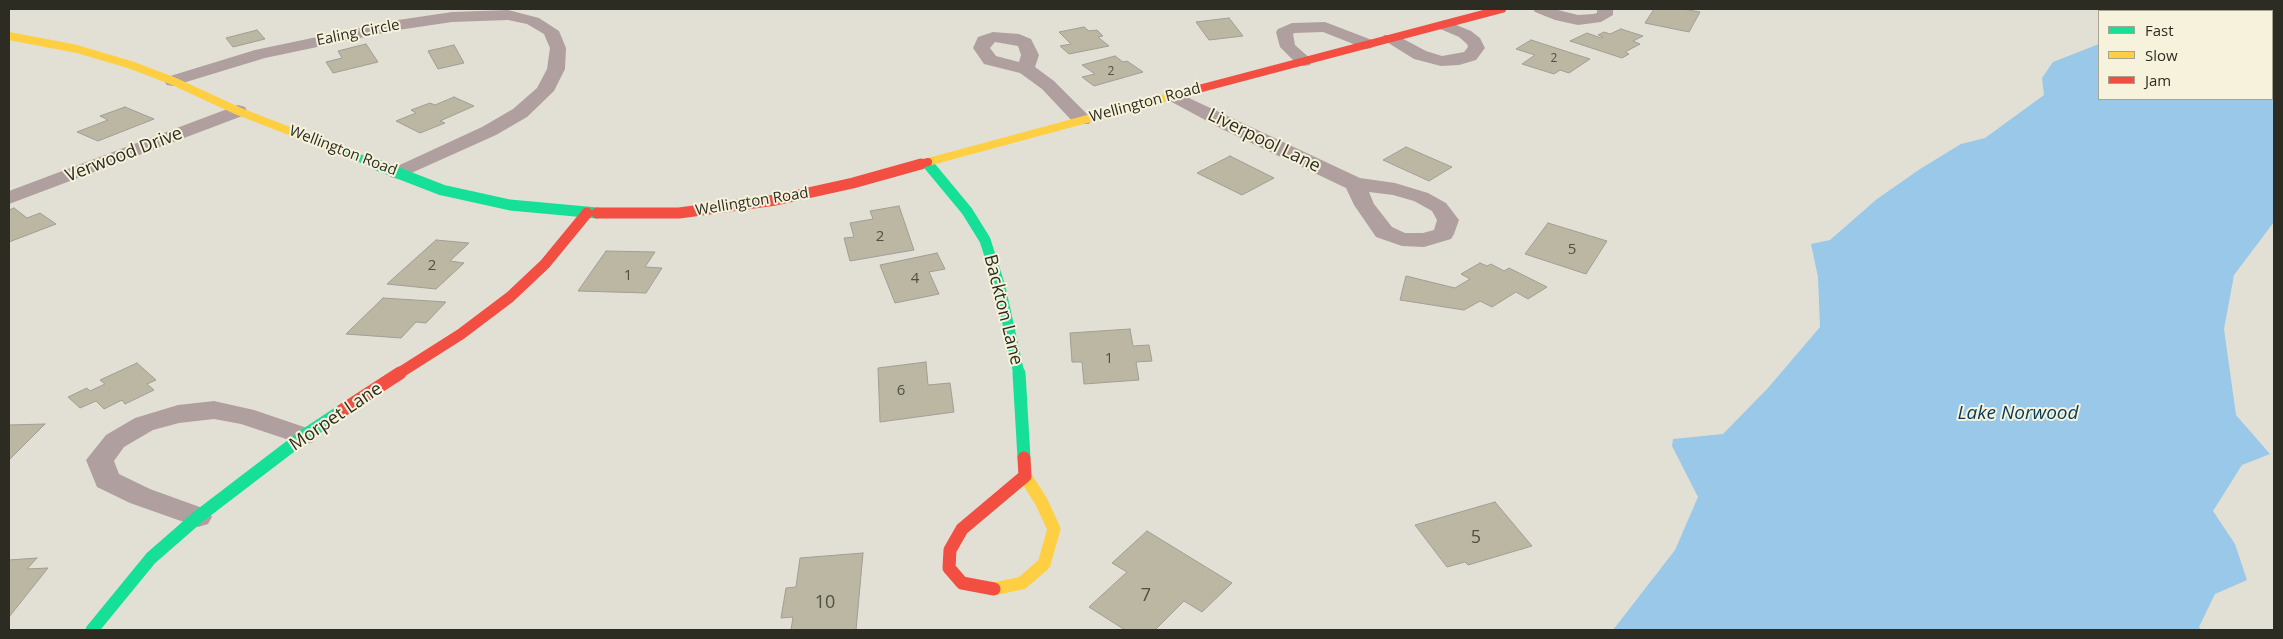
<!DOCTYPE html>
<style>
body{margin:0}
#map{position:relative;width:2283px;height:639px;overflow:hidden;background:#e2e0d4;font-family:"Open Sans",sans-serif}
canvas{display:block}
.frame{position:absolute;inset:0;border:10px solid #2d2c23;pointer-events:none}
.legend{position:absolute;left:2098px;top:10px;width:175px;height:90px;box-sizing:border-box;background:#f6f2db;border:1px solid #a6a391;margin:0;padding:6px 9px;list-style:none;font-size:15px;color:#2d2c23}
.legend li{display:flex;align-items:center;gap:10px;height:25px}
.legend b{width:25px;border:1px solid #a6a391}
</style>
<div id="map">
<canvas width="2283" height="639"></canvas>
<div class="frame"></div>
<ul class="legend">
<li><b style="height:6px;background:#16e098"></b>Fast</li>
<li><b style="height:6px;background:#ffcf43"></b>Slow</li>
<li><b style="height:6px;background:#f24e42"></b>Jam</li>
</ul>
</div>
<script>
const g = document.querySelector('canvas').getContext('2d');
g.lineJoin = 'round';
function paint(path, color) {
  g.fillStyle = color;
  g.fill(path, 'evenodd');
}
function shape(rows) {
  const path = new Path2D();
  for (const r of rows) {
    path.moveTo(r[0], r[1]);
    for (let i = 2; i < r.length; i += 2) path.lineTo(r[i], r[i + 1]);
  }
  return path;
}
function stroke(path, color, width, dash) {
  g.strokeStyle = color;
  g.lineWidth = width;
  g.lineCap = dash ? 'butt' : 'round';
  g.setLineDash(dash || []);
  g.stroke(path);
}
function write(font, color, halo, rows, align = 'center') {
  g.font = font + ' "Open Sans",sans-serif';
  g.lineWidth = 4;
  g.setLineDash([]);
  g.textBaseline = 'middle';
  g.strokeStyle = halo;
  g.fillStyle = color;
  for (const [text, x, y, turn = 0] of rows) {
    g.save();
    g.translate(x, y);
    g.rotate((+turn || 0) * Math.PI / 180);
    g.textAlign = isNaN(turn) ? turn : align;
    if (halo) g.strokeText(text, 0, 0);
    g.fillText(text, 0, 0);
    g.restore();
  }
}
paint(shape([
 [2169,9,2274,9,2274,222,2234,275,2224,329,2236,415,2270,454,2242,465,2213,511,2235,544,2247,580,2215,594,2199,627,2201,630,1613,630,1675,550,1698,497,1672,446,1673,439,1723,434,1768,388,1820,327,1818,277,1811,244,1830,240,1877,199,1920,169,1961,144,1985,138,2044,95,2042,78,2053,62,2099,44,2099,99,2272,99,2272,11,2170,11]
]), '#99c8e8');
const building = shape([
 [1654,9,1683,9,1700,12,1689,32,1645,23,1654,9],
 [1229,18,1243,36,1209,40,1196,22,1229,18],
 [1084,27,1089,31,1097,30,1103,36,1098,37,1109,46,1069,54,1060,46,1071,44,1059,32,1084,27],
 [1621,29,1643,36,1633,41,1640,44,1625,52,1629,54,1622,58,1570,41,1587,33,1601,38,1603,37,1598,35,1604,32,1610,34,1621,29],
 [257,30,265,39,233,47,226,38,257,30],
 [1531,40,1590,59,1569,73,1560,70,1554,74,1522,64,1535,55,1516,49,1531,40],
 [366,44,378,62,333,73,326,62,342,58,338,51,366,44],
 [454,45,464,63,438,69,428,51,454,45],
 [1115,56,1123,62,1127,61,1143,72,1094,86,1082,77,1095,74,1082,65,1115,56],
 [454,97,474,106,440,121,445,123,420,133,396,121,416,113,411,110,430,103,435,105,454,97],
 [125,107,154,119,98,141,77,132,108,120,100,116,125,107],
 [1406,147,1452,167,1429,181,1383,160,1406,147],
 [1230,156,1274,178,1242,195,1197,173,1230,156],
 [899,206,914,250,850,261,844,238,854,237,850,223,873,219,870,211,899,206],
 [14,208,27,218,40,213,56,224,9,242,9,210,14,208],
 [1548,223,1607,241,1586,274,1525,254,1548,223],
 [436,240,469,243,450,261,464,263,436,289,387,284,436,240],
 [606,251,655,252,645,267,662,268,646,293,578,291,606,251],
 [937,253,945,269,929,272,939,294,895,303,880,265,937,253],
 [1480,263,1487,266,1491,264,1504,271,1509,268,1547,287,1528,299,1516,292,1492,307,1480,301,1464,310,1400,300,1406,276,1455,288,1470,279,1461,274,1480,263],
 [383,298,446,302,426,323,416,322,401,338,346,334,383,298],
 [1130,329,1133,346,1149,345,1152,361,1136,362,1139,380,1084,384,1082,362,1072,362,1070,333,1130,329],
 [926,362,928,385,950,383,954,412,880,422,878,368,926,362],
 [137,363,156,380,147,384,154,390,125,404,122,400,104,409,96,401,80,408,68,397,87,388,90,391,105,384,100,380,137,363],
 [45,424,9,460,9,425,45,424],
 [1495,502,1532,546,1468,565,1465,562,1447,567,1415,525,1495,502],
 [1147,531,1232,583,1202,612,1184,601,1155,630,1125,630,1089,607,1127,572,1112,563,1147,531],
 [863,553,856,630,791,630,793,617,781,618,786,588,796,587,800,558,863,553],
 [37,558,27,569,48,568,9,617,9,560,37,558]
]);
paint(building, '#bbb7a3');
stroke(building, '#a09e95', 1);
paint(shape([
 [1533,9,1554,9,1578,15,1593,14,1597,13,1597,9,1613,9,1613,15,1601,22,1578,25,1555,20,1535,12,1533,9],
 [508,10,539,18,559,31,566,48,565,69,554,91,527,117,496,135,398,179,391,177,388,173,391,169,482,127,513,109,537,88,547,69,550,48,544,34,527,24,508,20,452,22,398,30,265,58,173,86,167,85,164,81,167,77,255,50,398,20,452,12,508,10],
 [1444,20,1471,31,1480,38,1485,48,1476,60,1459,65,1441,66,1414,59,1382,39,1384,35,1396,35,1426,51,1442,56,1464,52,1468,47,1467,44,1459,37,1438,28,1436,25,1444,20],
 [1325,22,1372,40,1374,44,1372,48,1366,49,1323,32,1295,33,1293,34,1295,45,1313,61,1310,65,1304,66,1298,65,1280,47,1276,32,1278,29,1292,23,1325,22],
 [993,32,1019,34,1031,39,1039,55,1035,67,1054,81,1089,116,1091,120,1089,124,1075,124,1042,89,1020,73,984,64,973,48,978,37,993,32],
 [995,42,1018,46,1021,55,1019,62,996,56,990,48,995,42],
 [1174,91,1360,178,1395,183,1428,193,1446,203,1459,220,1454,234,1451,239,1424,247,1402,246,1376,237,1354,205,1346,188,1222,129,1168,100,1165,96,1168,92,1174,91],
 [1369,192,1393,195,1414,201,1432,211,1437,220,1434,230,1423,233,1405,233,1392,227,1374,204,1369,192],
 [238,105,245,107,247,111,245,115,9,204,9,191,238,105],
 [214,401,254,410,313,430,317,436,313,442,304,445,241,424,214,419,179,423,153,430,124,447,114,461,119,474,150,489,208,510,212,517,208,524,198,527,130,503,97,487,86,460,106,435,135,418,178,405,214,401]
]), '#afa09f');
stroke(shape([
 [338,150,378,165]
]), '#16e098', 8);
stroke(shape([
 [375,164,442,190,510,205,597,213],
 [928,164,967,211,985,240,1000,287,1019,374]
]), '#16e098', 11);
stroke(shape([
 [1019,373,1024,458],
 [92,630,151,558,198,517,304,436,343,410]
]), '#16e098', 13);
stroke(shape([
 [9,36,77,49,131,65,173,81,238,111,338,150],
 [928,162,1187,92]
]), '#ffcf43', 8);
stroke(shape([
 [994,589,1022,583,1044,564,1054,529,1041,501,1025,476]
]), '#ffcf43', 13);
stroke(shape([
 [1187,92,1502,9],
 [916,165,928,162]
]), '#f24e42', 8);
stroke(shape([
 [597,213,679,213,776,200,853,183,921,164],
 [398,374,461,334,510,297,545,264,587,213]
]), '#f24e42', 11);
stroke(shape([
 [343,410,400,373],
 [994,589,962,583,949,568,950,550,962,529,1025,476,1024,458]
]), '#f24e42', 13);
write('12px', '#504f43', null, [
 ["2",1554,59],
 ["2",1111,72]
]);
write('15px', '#2d2c23', '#f6f2db', [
 ["Ealing Circle",358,33,-11],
 ["Wellington Road",1145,103,-15],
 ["Wellington Road",343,151,21],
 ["Wellington Road",752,202,-9]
]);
write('15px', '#504f43', null, [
 ["2",880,237],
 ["5",1572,250],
 ["2",432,266],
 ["1",628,276],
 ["4",915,279],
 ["1",1109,359],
 ["6",901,391]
]);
write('18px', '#2d2c23', '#f6f2db', [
 ["Liverpool Lane",1264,141,26],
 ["Verwood Drive",124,155,-21],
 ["Backton Lane",1003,310,76],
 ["Morpet Lane",336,417,-34]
]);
write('18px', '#504f43', null, [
 ["5",1476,538],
 ["7",1146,596],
 ["10",825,603]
]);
write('italic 19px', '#023b5c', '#f6f2db', [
 ["Lake Norwood",2018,414]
]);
</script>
